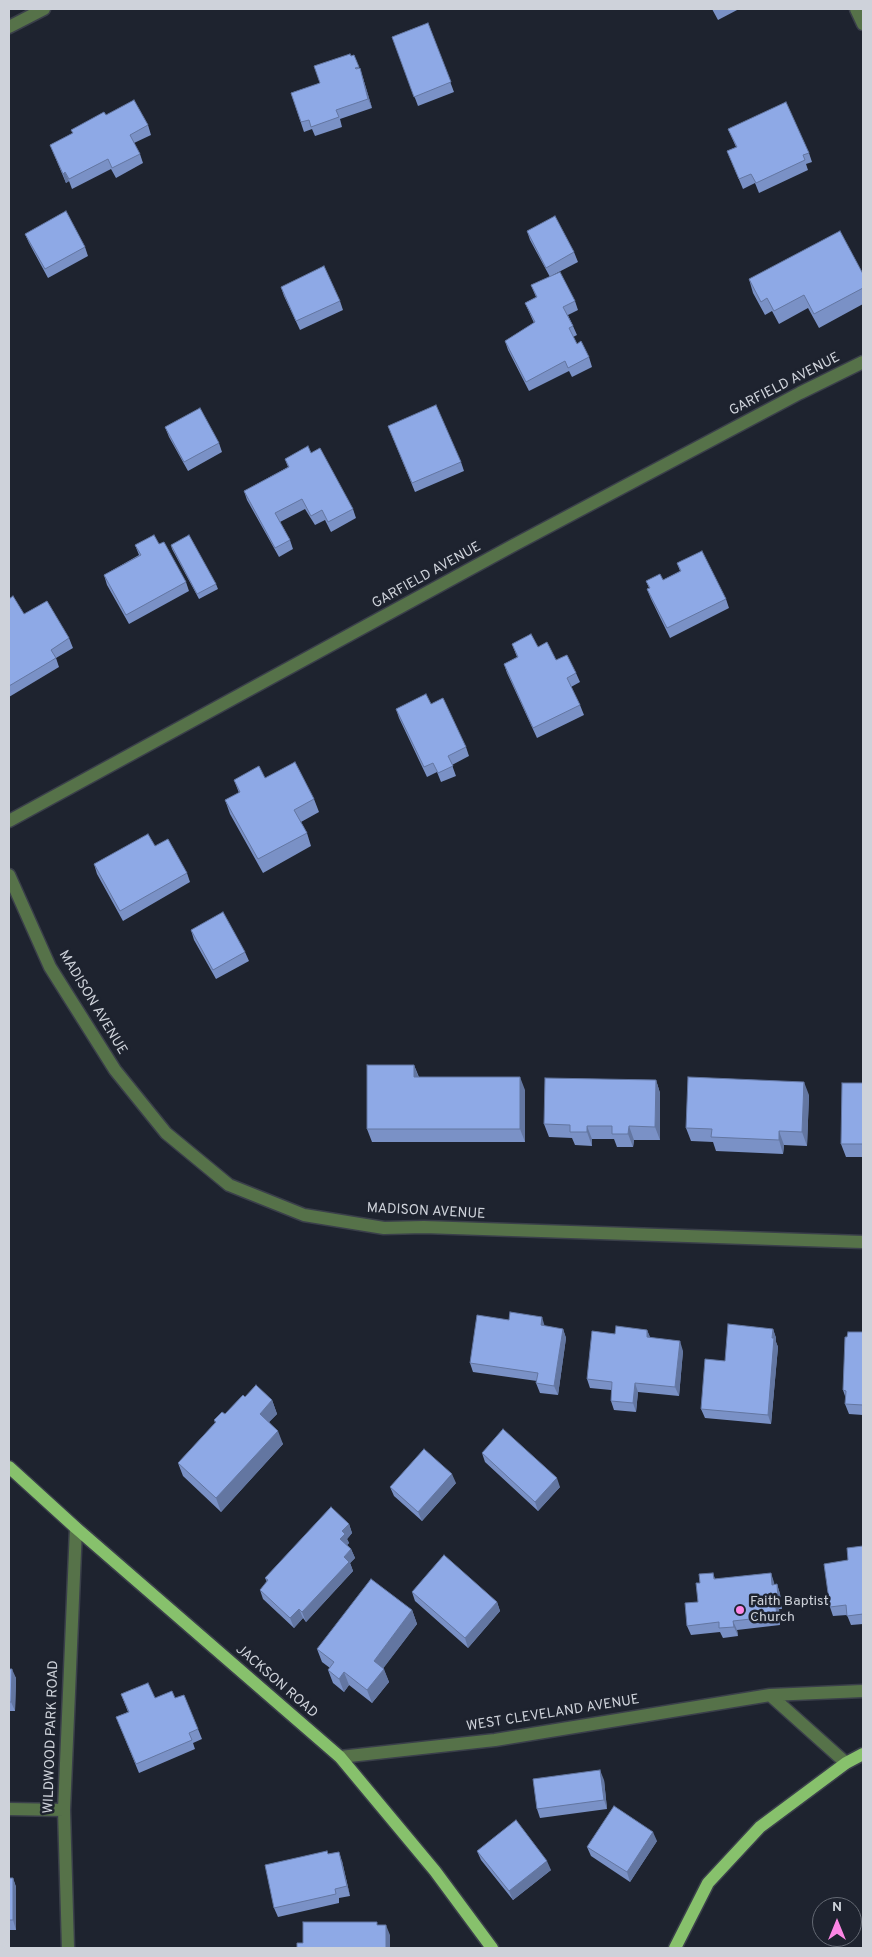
<!DOCTYPE html>
<style>
body{margin:0}
#map{position:relative;width:872px;height:1957px;overflow:hidden;background:#1e232f;font-family:Overpass,sans-serif}
canvas{display:block}
.frame{position:absolute;inset:0;border:10px solid #ced2da;pointer-events:none}
.north{position:absolute;left:812px;top:1897px;width:50px;height:50px;box-sizing:border-box;background:#1e232f;border:1px solid #646973;border-radius:50%;rotate:0deg;font-size:14px;font-weight:700;line-height:20px;text-align:center;color:#ced2da}
.north::after{content:'';display:block;margin:auto;width:18px;height:22px;background:#fc86e4;clip-path:polygon(50% 0,100% 100%,50% 72%,0 100%)}
</style>
<div id="map">
<canvas width="872" height="1957"></canvas>
<div class="frame"></div>
<div class="north">N</div>
</div>
<script>
const g = document.querySelector('canvas').getContext('2d');
g.lineJoin = 'round';
function shape(rows) {
  const path = new Path2D();
  for (const r of rows) {
    path.moveTo(r[0], r[1]);
    for (let i = 2; i < r.length; i += 2) path.lineTo(r[i], r[i + 1]);
  }
  return path;
}
function stroke(path, color, width, dash) {
  g.strokeStyle = color;
  g.lineWidth = width;
  g.lineCap = dash ? 'butt' : 'round';
  g.setLineDash(dash || []);
  g.stroke(path);
}
function paint(path, color) {
  g.fillStyle = color;
  g.fill(path, 'evenodd');
}
function write(font, color, halo, rows, align = 'center') {
  g.font = font + ' Overpass,sans-serif';
  g.lineWidth = 5;
  g.setLineDash([]);
  g.textBaseline = 'middle';
  g.strokeStyle = halo;
  g.fillStyle = color;
  for (const [text, x, y, turn = 0] of rows) {
    g.save();
    g.translate(x, y);
    g.rotate((+turn || 0) * Math.PI / 180);
    g.textAlign = isNaN(turn) ? turn : align;
    if (halo) g.strokeText(text, 0, 0);
    g.fillText(text, 0, 0);
    g.restore();
  }
}
const minor = shape([
 [856,9,863,24],
 [9,27,44,9],
 [9,821,514,545,800,393,863,362],
 [9,875,50,967,115,1070,166,1133,229,1185,304,1215,384,1228,424,1227,863,1242],
 [770,1695,846,1763],
 [340,1757,495,1740,770,1695,863,1691],
 [9,1809,64,1810],
 [68,1948,64,1810,76,1528]
]);
const major = shape([
 [9,1467,76,1528,340,1757,435,1871,492,1948],
 [675,1948,708,1883,760,1827,846,1763,863,1754]
]);
stroke(minor, '#3a3f4a', 15);
stroke(major, '#3a3f4a', 15);
stroke(minor, '#567249', 12);
stroke(major, '#87c16c', 12);
paint(shape([
 [712,9,739,9,718,20],
 [428,23,454,92,418,106,392,37],
 [354,55,363,78,372,108,340,119,342,127,315,136,312,129,304,132,291,93,320,83,351,56],
 [106,115,148,125,151,135,134,143,140,154,143,163,116,178,111,169,72,189,69,181,66,183,50,145,73,133,71,130],
 [728,129,809,153,812,162,806,164,808,170,759,193,755,183,743,189,727,151,736,147],
 [527,231,574,252,578,262,553,275,575,301,578,310,568,315,573,326,577,335,573,337,577,344,589,357,592,367,572,377,569,371,529,391,508,350,505,341,534,323,529,312,525,303,536,297,531,285,550,277,530,240],
 [25,234,85,247,88,256,48,278,29,243],
 [863,274,863,304,819,328,808,308,779,324,772,311,765,315,753,293,749,279],
 [281,287,340,301,343,310,300,330,284,296],
 [388,426,461,462,464,471,415,492],
 [165,427,219,443,222,452,188,471,169,437],
 [311,453,353,509,356,518,331,532,325,520,315,525,305,509,280,522,290,540,293,549,279,557,247,500,244,491,288,467,285,459],
 [159,544,186,582,189,591,129,624,107,585,104,575,139,555,135,545],
 [171,545,216,584,218,589,199,599,172,549],
 [677,563,726,599,729,608,670,638,651,599,647,589,649,588,646,581,663,580,680,571],
 [9,599,24,614,69,638,73,648,56,658,59,667,9,697],
 [512,644,538,647,556,660,576,673,580,682,571,687,580,705,584,715,537,738,507,673,504,664,517,657],
 [431,704,466,747,469,756,452,765,456,776,441,782,437,772,427,777,399,718,396,709],
 [265,778,314,799,319,812,301,822,307,833,311,846,263,873,230,814,225,800,239,793,234,780],
 [155,846,187,873,190,882,123,921,97,874,94,864],
 [191,930,245,952,249,961,216,979,194,940],
 [414,1065,419,1077,525,1090,525,1142,372,1142,367,1129],
 [656,1080,660,1093,660,1140,634,1140,633,1147,617,1147,614,1139,592,1139,592,1146,575,1145,572,1138,549,1137,544,1124],
 [863,1083,863,1157,846,1157,841,1144],
 [809,1095,807,1146,784,1145,783,1154,716,1151,713,1142,691,1141,686,1128],
 [545,1326,563,1329,566,1338,558,1395,540,1393,536,1383,537,1381,473,1372,470,1363],
 [773,1329,776,1338,776,1342,778,1347,771,1424,705,1418,701,1409,725,1361],
 [647,1330,650,1338,683,1351,679,1396,638,1392,636,1412,614,1410,611,1401,611,1390,590,1388,587,1379,615,1334],
 [863,1332,863,1415,849,1414,845,1404,846,1399,843,1390,847,1337],
 [245,1397,272,1400,277,1414,269,1422,283,1444,221,1512,183,1476,178,1463,215,1423,214,1420,225,1414],
 [482,1453,560,1487,538,1511,485,1462],
 [456,1483,422,1521,394,1496,390,1487],
 [349,1524,352,1533,347,1539,349,1543,347,1545,351,1549,355,1558,350,1563,353,1571,306,1622,303,1618,294,1628,263,1599,260,1590,267,1582,265,1578],
 [863,1546,863,1624,851,1625,847,1615,833,1616,830,1607,848,1560],
 [713,1573,715,1579,771,1573,774,1585,777,1584,780,1594,782,1609,779,1609,780,1625,737,1630,738,1636,723,1638,720,1632,691,1635,687,1626,698,1602,700,1583],
 [412,1592,497,1602,500,1611,468,1648,415,1601],
 [412,1610,417,1624,383,1668,389,1682,372,1703,349,1685,344,1692,333,1683,328,1670,330,1668,322,1662,317,1649],
 [9,1669,16,1678,15,1711,9,1711],
 [121,1694,155,1698,175,1698,198,1729,202,1739,193,1743,195,1749,139,1773,116,1717,128,1712],
 [604,1780,607,1809,540,1818,537,1809],
 [657,1841,630,1882,591,1856,587,1847],
 [477,1851,551,1870,513,1900,481,1860],
 [328,1854,342,1861,350,1896,339,1898,339,1903,278,1917,274,1908],
 [9,1878,13,1878,16,1887,16,1930,9,1930]
]), '#7a91c6');
paint(shape([
 [360,68,372,108,368,99],
 [65,172,69,181,66,183,63,174],
 [414,1065,419,1079,414,1077],
 [520,1077,525,1090,525,1142,520,1129],
 [656,1080,660,1093,660,1140,655,1127],
 [804,1082,809,1095,807,1146,802,1132],
 [587,1126,592,1139,592,1146,587,1132],
 [629,1126,634,1140,633,1147,628,1134],
 [779,1131,784,1145,783,1154,779,1140],
 [542,1317,545,1327,541,1325],
 [563,1329,566,1338,558,1395,554,1386],
 [773,1329,776,1338,776,1342,778,1347,771,1424,768,1415],
 [647,1330,651,1339,647,1337],
 [680,1341,683,1351,679,1396,675,1387],
 [635,1383,638,1392,636,1412,633,1403],
 [272,1400,277,1414,264,1427,260,1414],
 [278,1431,283,1444,221,1512,216,1498],
 [452,1474,456,1483,422,1521,418,1512],
 [557,1478,560,1487,538,1511,535,1502],
 [349,1524,352,1533,347,1539,349,1543,344,1548,340,1539,342,1531],
 [351,1549,355,1558,350,1563,353,1571,306,1622,302,1612,344,1557],
 [771,1573,774,1582,776,1594,772,1585],
 [777,1584,780,1594,782,1609,778,1599],
 [775,1600,779,1609,780,1625,777,1616],
 [497,1602,500,1611,468,1648,465,1638],
 [299,1609,303,1618,294,1628,290,1618],
 [412,1610,417,1624,379,1674,374,1661],
 [733,1621,737,1630,738,1636,734,1627],
 [12,1669,16,1678,15,1711,11,1702],
 [384,1669,389,1682,372,1703,367,1690],
 [344,1672,349,1685,344,1692,339,1679],
 [600,1770,604,1780,607,1809,604,1800],
 [653,1832,657,1841,630,1882,627,1872],
 [339,1852,342,1861,350,1896,347,1886],
 [547,1861,551,1870,513,1900,509,1891],
 [13,1878,16,1887,16,1930,13,1920],
 [386,1925,390,1935,390,1948,386,1948]
]), '#6376a1');
const building = shape([
 [428,23,451,82,414,97,392,37,428,23],
 [350,54,351,56,354,55,359,67,355,68,356,69,360,68,368,99,336,110,339,117,311,127,309,120,301,122,291,93,320,83,314,66,350,54],
 [134,100,148,125,130,135,140,154,112,168,108,159,69,179,65,172,63,174,50,145,73,133,71,130,104,112,106,115,134,100],
 [786,102,809,153,803,155,805,160,756,183,751,174,739,179,727,151,737,147,728,129,786,102],
 [66,211,85,247,45,269,25,234,66,211],
 [555,216,574,252,546,268,527,231,555,216],
 [840,231,863,274,863,288,814,314,804,295,774,311,767,298,761,302,749,279,840,231],
 [324,266,340,301,296,321,281,287,324,266],
 [560,272,575,301,563,307,573,326,569,328,577,344,581,341,589,357,568,368,565,361,526,382,505,341,535,322,525,303,537,297,531,285,560,272],
 [436,405,461,462,412,483,388,426,436,405],
 [200,408,219,443,184,462,165,427,200,408],
 [308,446,311,453,320,448,353,509,328,522,322,510,311,516,302,499,275,513,290,540,275,548,244,491,289,467,285,459,308,446],
 [154,535,159,544,164,542,186,582,126,615,104,575,141,555,135,545,154,535],
 [189,535,216,584,197,594,171,545,189,535],
 [702,551,726,599,667,628,647,589,650,588,646,581,660,574,663,580,681,571,677,563,702,551],
 [13,596,24,614,47,601,69,638,51,650,56,658,9,686,9,599,13,596],
 [531,634,538,647,547,642,556,660,567,655,576,673,567,678,580,705,533,728,504,664,518,657,512,644,531,634],
 [426,694,431,704,443,698,466,747,448,756,453,766,438,773,433,763,424,767,396,709,426,694],
 [295,762,314,799,294,810,307,833,258,859,225,800,240,792,234,780,259,766,265,778,295,762],
 [148,834,155,846,168,839,187,873,120,911,94,864,148,834],
 [223,912,245,952,213,970,191,930,223,912],
 [367,1065,414,1065,414,1077,520,1077,520,1129,367,1129,367,1065],
 [688,1077,804,1082,802,1132,779,1131,779,1140,711,1137,712,1129,686,1128,688,1077],
 [545,1078,656,1080,655,1127,629,1126,628,1134,612,1134,612,1126,587,1126,587,1132,570,1132,570,1125,544,1124,545,1078],
 [842,1083,863,1083,863,1144,841,1144,842,1083],
 [510,1312,542,1317,541,1325,563,1329,554,1386,536,1383,538,1373,470,1363,477,1315,509,1320,510,1312],
 [728,1324,773,1329,772,1338,774,1338,768,1415,701,1409,705,1359,725,1361,728,1324],
 [616,1326,647,1330,647,1337,680,1341,675,1387,635,1383,633,1403,611,1401,612,1382,587,1379,592,1331,615,1334,616,1326],
 [848,1332,863,1332,863,1405,845,1404,846,1391,843,1390,845,1337,847,1337,848,1332],
 [256,1385,272,1400,260,1414,278,1431,216,1498,178,1463,216,1422,214,1420,222,1412,225,1414,243,1395,245,1397,256,1385],
 [503,1429,557,1478,535,1502,482,1453,503,1429],
 [424,1449,452,1474,418,1512,390,1487,424,1449],
 [331,1507,349,1524,342,1531,345,1534,340,1539,351,1549,344,1557,349,1562,302,1612,299,1609,290,1618,260,1590,268,1580,265,1578,331,1507],
 [863,1546,863,1614,847,1616,846,1605,830,1607,824,1564,848,1560,847,1548,863,1546],
 [444,1555,497,1602,465,1638,412,1592,444,1555],
 [713,1573,714,1579,771,1573,772,1585,777,1584,778,1599,775,1600,777,1616,733,1621,734,1627,719,1628,719,1622,687,1626,685,1603,698,1602,696,1583,700,1583,699,1574,713,1573],
 [371,1579,412,1610,374,1661,384,1669,367,1690,344,1672,339,1679,328,1670,334,1662,317,1649,371,1579],
 [9,1669,12,1669,11,1702,9,1702,9,1669],
 [148,1683,155,1698,172,1691,175,1698,184,1695,198,1729,189,1733,192,1740,136,1764,116,1717,129,1712,121,1694,148,1683],
 [600,1770,604,1800,537,1809,533,1779,600,1770],
 [614,1806,653,1832,627,1872,587,1847,614,1806],
 [516,1820,547,1861,509,1891,477,1851,516,1820],
 [327,1851,328,1854,339,1852,347,1886,335,1889,336,1894,274,1908,265,1865,327,1851],
 [9,1878,13,1878,13,1920,9,1920,9,1878],
 [303,1922,377,1922,377,1925,386,1925,386,1948,297,1948,297,1943,303,1943,303,1922]
]);
paint(building, '#8ea9e6');
stroke(building, '#6376a1', 1);
for (const [x, y, r, color] of [
 [740,1610,5,"#fc86e4"]
]) {
  const dot = new Path2D();
  dot.arc(x, y, r, 0, 2 * Math.PI);
  g.fillStyle = color;
  g.fill(dot);
  stroke(dot, '#1e232f', 2);
}
write('14px', '#ced2da', '#1e232f', [
 ["GARFIELD AVENUE",785,385,-27],
 ["GARFIELD AVENUE",427,576,-29],
 ["MADISON AVENUE",92,1003,59],
 ["MADISON AVENUE",426,1212,3],
 ["JACKSON ROAD",276,1682,41],
 ["WEST CLEVELAND AVENUE",553,1714,-9],
 ["WILDWOOD PARK ROAD",52,1737,-88]
]);
write('14px', '#ced2da', '#1e232f', [
 ["Faith Baptist",750,1602],
 ["Church",750,1618]
], 'left');
</script>
